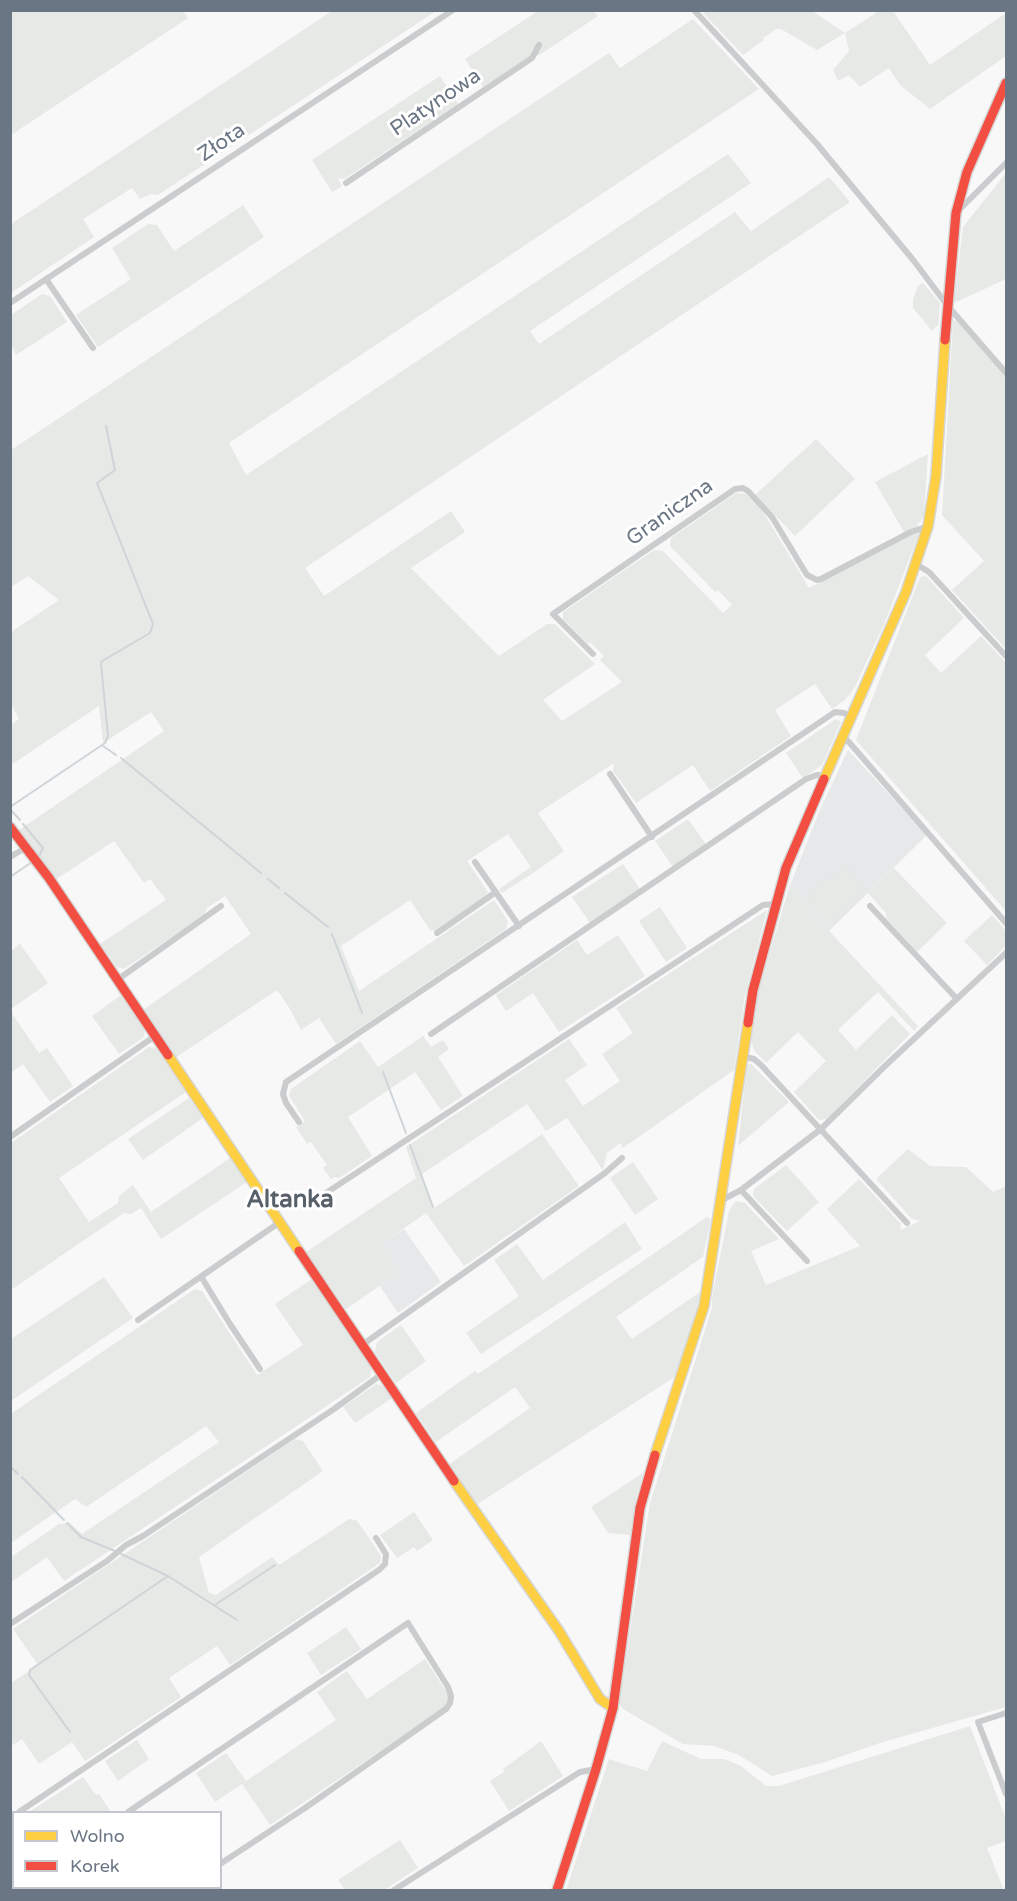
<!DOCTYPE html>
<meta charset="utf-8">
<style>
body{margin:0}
#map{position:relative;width:1017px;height:1901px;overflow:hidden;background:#f8f8f8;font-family:"Varela Round",sans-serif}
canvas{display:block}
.frame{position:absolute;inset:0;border:12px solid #6b7685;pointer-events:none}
.legend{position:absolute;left:12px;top:1811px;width:210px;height:78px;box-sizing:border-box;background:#fff;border:2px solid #c4c8ce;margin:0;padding:8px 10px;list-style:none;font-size:18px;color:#6b7685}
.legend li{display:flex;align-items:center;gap:12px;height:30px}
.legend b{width:30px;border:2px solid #c4c8ce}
</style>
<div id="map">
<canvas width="1017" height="1901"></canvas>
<div class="frame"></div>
<ul class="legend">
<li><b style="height:8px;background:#ffcf43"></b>Wolno</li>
<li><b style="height:8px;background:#f24e42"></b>Korek</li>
</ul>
</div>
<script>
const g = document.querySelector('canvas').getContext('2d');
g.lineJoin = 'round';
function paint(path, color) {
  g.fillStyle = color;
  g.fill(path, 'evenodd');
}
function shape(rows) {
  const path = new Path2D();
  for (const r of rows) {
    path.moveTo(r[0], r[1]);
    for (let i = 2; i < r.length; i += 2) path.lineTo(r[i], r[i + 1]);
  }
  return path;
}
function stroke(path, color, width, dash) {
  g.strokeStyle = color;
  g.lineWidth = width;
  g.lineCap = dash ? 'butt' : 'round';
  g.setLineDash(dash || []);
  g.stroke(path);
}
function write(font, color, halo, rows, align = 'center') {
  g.font = font + ' "Varela Round",sans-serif';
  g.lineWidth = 6;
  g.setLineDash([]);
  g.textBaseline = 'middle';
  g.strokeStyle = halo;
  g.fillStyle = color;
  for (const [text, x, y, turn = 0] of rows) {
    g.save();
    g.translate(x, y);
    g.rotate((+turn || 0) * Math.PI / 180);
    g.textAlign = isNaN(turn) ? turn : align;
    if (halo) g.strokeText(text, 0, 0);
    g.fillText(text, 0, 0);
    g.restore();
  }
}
paint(shape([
 [848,750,927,835,829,931,789,888,819,812],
 [404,1229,441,1282,398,1313,380,1286,400,1272,381,1244]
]), '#e6e8e9');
paint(shape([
 [182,10,188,18,11,135,11,11],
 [332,11,436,11,158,195,151,194,140,199,132,188,83,219,94,237,11,293,11,224],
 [538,11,593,11,598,16,538,56,532,49,530,56,483,87,465,59],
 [705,11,812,11,845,33,879,11,893,11,930,65,1006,13,1006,56,930,109,900,85,889,68,860,87,849,75,838,81,833,70,849,51,845,33,817,50,781,29,776,29,763,38,764,40,743,55,703,13],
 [693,19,759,89,229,443,246,475,728,154,751,183,530,331,539,344,735,212,751,231,829,177,850,202,305,568,324,596,451,511,465,532,411,568,499,656,547,624,555,624,595,664,543,700,562,721,622,682,600,660,604,656,590,642,588,644,563,619,563,612,654,550,663,551,723,613,732,605,718,590,715,592,670,546,671,538,736,493,746,494,762,510,809,588,920,531,885,622,855,687,845,700,832,709,815,684,775,710,791,736,710,791,693,765,636,803,613,771,614,763,538,813,564,851,536,871,502,893,499,889,531,867,508,834,467,861,488,892,486,896,435,931,430,930,410,900,341,946,359,991,494,900,508,921,506,929,336,1044,319,1018,301,1030,290,1009,277,990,175,1058,143,1010,251,934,225,896,207,908,204,915,124,969,117,967,100,944,166,900,150,879,144,883,114,841,55,880,19,830,164,731,151,712,103,743,99,706,11,765,11,725,19,719,11,704,11,632,59,600,28,576,11,587,11,450,609,53,620,68],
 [440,76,458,104,344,179,338,178,342,186,332,192,312,160],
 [1006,173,1006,279,954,303,963,227],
 [243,205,264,237,98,347,76,315,131,279,112,248,148,224,157,225,174,251],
 [923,283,940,303,938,325,932,331,913,308,913,299,918,286],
 [42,294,50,296,67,322,16,355,11,345,11,315],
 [953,320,958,321,963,326,1006,378,1006,649,952,590,984,561,942,515],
 [816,439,855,479,795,536,755,495],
 [928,454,924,516,916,527,904,532,875,482],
 [926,576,964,618,925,655,941,673,981,636,1006,663,1006,911,856,740,920,577],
 [836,719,841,722,822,765,803,778,786,753],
 [688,819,706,844,673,867,655,841],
 [623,864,640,889,590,923,572,897],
 [845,865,866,888,827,923,806,900],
 [894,868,947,923,917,952,886,918,886,913,868,893],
 [789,888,918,1026,914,1031,878,992,838,1030,856,1050,892,1015,910,1034,827,1119,819,1120,794,1092,826,1061,798,1032,766,1063,754,1050,751,1041,759,989],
 [660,907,687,948,666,962,639,921],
 [767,910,745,995,734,1070,623,1148,620,1143,607,1153,603,1170,567,1118,546,1131,527,1104,422,1174,434,1208,542,1134,579,1186,464,1266,426,1213,381,1244,400,1272,346,1309,306,1252,416,1178,406,1147,569,1039,587,1065,565,1080,583,1106,620,1081,602,1054,633,1033,616,1008],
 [992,915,1006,931,1006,946,987,965,964,941],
 [618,935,645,976,559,1032,533,993,506,1011,496,995,577,940,587,955],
 [20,944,48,983,11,1009,11,951],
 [121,995,145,1031,143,1038,119,1054,92,1016],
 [11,1012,39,1053,47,1048,73,1086,50,1102,23,1064,11,1073],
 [423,1036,431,1047,443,1040,449,1049,438,1057,463,1096,441,1110,415,1072,348,1117,372,1156,339,1178,335,1177,331,1179,323,1168,327,1165,311,1142,307,1144,296,1127,305,1121,289,1096,291,1089,360,1041,378,1067],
 [149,1047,156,1048,186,1092,59,1178,89,1222,118,1203,119,1196,133,1185,151,1212,230,1158,247,1182,161,1239,141,1208,131,1214,124,1213,11,1290,11,1143],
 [751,1064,789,1102,738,1146,747,1065],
 [189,1098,203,1118,143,1160,128,1139],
 [908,1149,930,1166,966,1167,993,1192,1006,1186,1006,1707,883,1742,822,1763,772,1776,739,1755,714,1746,683,1744,623,1709,619,1703,650,1503,712,1308,712,1297,729,1211,734,1203,736,1201,745,1203,779,1239,751,1251,766,1285,860,1246,827,1209,859,1179,901,1224,900,1230,920,1221,912,1219,876,1179],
 [633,1162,658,1199,635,1215,610,1178],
 [786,1165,819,1202,787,1231,753,1196,754,1189],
 [707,1217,711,1219,703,1257,616,1317,632,1339,700,1292,697,1311,676,1376,476,1505,448,1465,530,1408,515,1387,436,1442,416,1413,475,1371,478,1374],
 [625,1222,642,1249,481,1354,466,1333,519,1296,494,1260,517,1244,543,1280],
 [104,1277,133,1318,11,1401,11,1339],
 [312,1279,372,1368,370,1377,64,1581,47,1557,11,1582,11,1557,59,1524,70,1523,82,1534,219,1442,206,1426,86,1507,75,1499,11,1543,12,1413,195,1289,202,1291,257,1375,303,1345,275,1304],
 [401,1325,426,1361,396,1383,375,1352,377,1342],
 [376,1384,384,1386,392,1398,355,1423,343,1407],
 [295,1439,303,1441,323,1471,199,1557,209,1593,216,1595,272,1557,279,1565,349,1519,356,1520,363,1529,381,1556,380,1563,230,1665,217,1646,169,1678,181,1697,85,1761,72,1742,39,1764,22,1739,11,1746,11,1683,38,1665,13,1629],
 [643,1473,636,1498,630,1535,608,1533,591,1507],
 [414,1512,433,1540,417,1551,414,1547,397,1558,380,1535],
 [346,1627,361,1649,321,1675,307,1653],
 [425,1659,449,1696,446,1707,270,1825,242,1784,215,1802,196,1773,226,1753,246,1781,336,1720,317,1692,347,1671,367,1699],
 [970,1726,1006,1819,1006,1841,987,1848,1004,1890,566,1890,609,1759,647,1771,662,1741,701,1759,724,1759,741,1766,766,1786,779,1786],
 [137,1740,149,1759,118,1781,105,1761],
 [541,1741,563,1776,509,1811,490,1781,504,1772,503,1769],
 [83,1777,96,1795,99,1794,111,1812,29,1812],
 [400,1840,418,1868,384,1890,345,1890,338,1880]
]), '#e6e9e5');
stroke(shape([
 [103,746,116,755],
 [121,758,261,873],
 [10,807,105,743,108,736,101,664,102,661,150,633,153,624,97,483,115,470,106,426],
 [10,809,20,820],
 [23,824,43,848,39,856],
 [10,877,32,862],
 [268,879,279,888],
 [285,893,328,927],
 [332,934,362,1013],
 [383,1072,406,1133],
 [410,1145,433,1207],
 [10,1466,18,1474],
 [22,1477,64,1520],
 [67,1523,81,1537,115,1551],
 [121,1554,168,1576,237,1620],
 [215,1605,275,1565],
 [70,1732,29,1675,30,1670,168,1576]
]), '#ced4d8', 2);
const slow = shape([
 [824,779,906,592,928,526,936,476,945,340],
 [168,1055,299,1251],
 [655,1455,704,1306,748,1023],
 [454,1481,559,1631,600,1699,613,1708]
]);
const jam = shape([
 [945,340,956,213,967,172,1006,83],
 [10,827,49,878,168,1055],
 [748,1023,753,990,786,868,824,779],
 [299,1251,454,1481],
 [557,1890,596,1769,613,1708,640,1508,655,1455]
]);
stroke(slow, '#d5d6d6', 12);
stroke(jam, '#d5d6d6', 12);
stroke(shape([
 [694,10,817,144,914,261,947,305,1006,373],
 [346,183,532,58,539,45],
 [957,212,1006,163],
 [46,279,93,348],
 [10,303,453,10],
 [916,564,929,572,1006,656],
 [593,654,553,614,735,489,743,488,748,491,772,517,807,575,817,580,821,579,911,532,928,526],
 [842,737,848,741,1006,923],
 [610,774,652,837],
 [10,857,27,847],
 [475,862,519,926],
 [870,906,957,999],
 [437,933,496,892],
 [117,980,221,906],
 [431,1034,806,779,817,775,826,776],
 [742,1056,754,1059,761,1065,907,1223],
 [299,1122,286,1103,283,1094,286,1082,835,712,844,713,851,717],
 [10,1137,155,1036],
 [741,1190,807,1261],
 [326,1193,763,905,775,904],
 [722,1200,741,1190,821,1129,886,1065,1006,953],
 [202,1278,230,1324,260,1369],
 [138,1320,280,1222],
 [362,1345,605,1173,622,1158],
 [10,1624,107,1561,126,1545,143,1536,334,1409,382,1374],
 [1006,1713,978,1722,1006,1794],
 [19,1812,379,1570,385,1564,386,1554,376,1538],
 [128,1812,408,1623,448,1687,451,1696,450,1703,446,1709,305,1808,220,1864],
 [10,1818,14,1816],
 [13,1890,17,1888],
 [181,1890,185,1888],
 [394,1890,580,1772,596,1769]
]), '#cbccce', 6);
stroke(slow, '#ffcf43', 9);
stroke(jam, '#f24e42', 9);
write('21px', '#6b7685', '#fff', [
 ["Platynowa",436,103,-34],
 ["Złota",222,143,-34],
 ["Graniczna",670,513,-35]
]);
write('bold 24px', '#58606a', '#fff', [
 ["Altanka",290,1201]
]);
</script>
